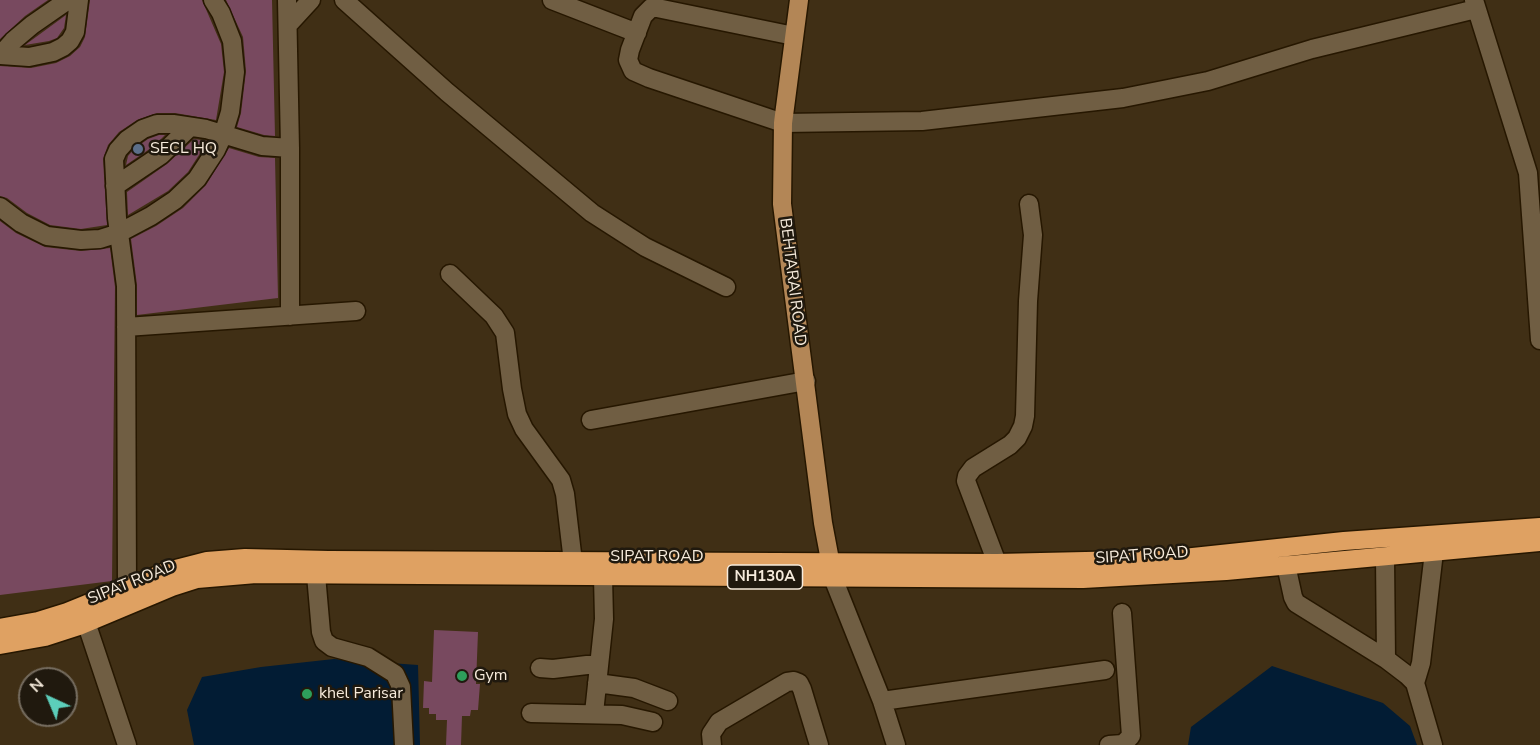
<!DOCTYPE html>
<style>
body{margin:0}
#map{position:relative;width:1540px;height:745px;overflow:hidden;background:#402f15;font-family:"Nunito Sans",sans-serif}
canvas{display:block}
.north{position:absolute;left:18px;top:667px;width:60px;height:60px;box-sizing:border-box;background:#20190e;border:2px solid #766d60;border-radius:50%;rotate:316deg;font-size:16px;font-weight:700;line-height:24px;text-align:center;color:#f6ebdc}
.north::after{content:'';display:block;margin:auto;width:21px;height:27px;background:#5cceba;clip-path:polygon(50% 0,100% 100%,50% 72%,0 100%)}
</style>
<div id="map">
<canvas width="1540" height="745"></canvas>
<div class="north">N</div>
</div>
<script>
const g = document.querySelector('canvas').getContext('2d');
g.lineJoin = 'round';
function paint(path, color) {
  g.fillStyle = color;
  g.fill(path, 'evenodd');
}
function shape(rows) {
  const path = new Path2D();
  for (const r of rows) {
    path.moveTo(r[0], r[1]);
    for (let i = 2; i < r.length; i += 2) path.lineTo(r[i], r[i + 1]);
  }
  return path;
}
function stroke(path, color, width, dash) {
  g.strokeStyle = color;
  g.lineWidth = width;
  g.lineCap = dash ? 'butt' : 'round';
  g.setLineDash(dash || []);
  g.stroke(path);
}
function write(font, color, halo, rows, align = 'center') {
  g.font = font + ' "Nunito Sans",sans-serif';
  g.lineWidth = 5;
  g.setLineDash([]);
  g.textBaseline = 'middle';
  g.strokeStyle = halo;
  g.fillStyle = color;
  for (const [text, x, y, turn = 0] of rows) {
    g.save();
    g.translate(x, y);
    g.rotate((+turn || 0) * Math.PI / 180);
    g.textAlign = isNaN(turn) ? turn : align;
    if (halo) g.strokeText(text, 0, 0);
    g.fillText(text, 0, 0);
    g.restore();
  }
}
paint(shape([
 [334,659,418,665,420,745,194,745,187,710,202,677,261,667],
 [1272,666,1383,703,1410,726,1417,745,1188,745,1191,727]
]), '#021c34');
paint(shape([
 [0,0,48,0,25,16,0,39],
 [90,0,202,0,221,44,224,72,216,120,175,113,157,113,137,120,119,132,108,145,103,159,107,225,81,229,50,225,27,213,7,198,0,196,0,66,31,68,56,63,70,56,80,47,85,37],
 [226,0,272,0,275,136,264,135,237,127,241,113,246,71,243,37],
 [66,15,64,28,57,38,49,41,25,45],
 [159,135,165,135,154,146,126,165,128,156,134,149,148,139],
 [194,139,208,141,188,172,168,191,128,215,127,192,167,164],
 [229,148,259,157,275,158,278,298,137,315,137,285,131,239,156,226,183,208,206,185],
 [0,221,16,233,45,247,81,251,110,248,115,287,112,581,0,595],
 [434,630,478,632,476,684,480,684,478,710,471,710,470,716,462,716,461,745,446,745,447,720,436,720,436,714,429,714,429,708,423,708,424,681,432,682]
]), '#78495f');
const minor = shape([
 [287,0,290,148,290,316],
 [344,0,447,92,592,213,645,247,726,287],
 [552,0,637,33],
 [1474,0,1528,173,1540,340],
 [288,25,311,0],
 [794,36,657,8,651,8,643,16,630,50,628,60,633,71,649,78,783,123,922,121,1123,98,1208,81,1312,49,1476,9],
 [0,55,29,57,53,52,63,47,70,41,75,32,79,0],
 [1,55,13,41,32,25,68,0],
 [115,186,161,155,190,127],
 [0,207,21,223,47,236,81,240,100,239,119,233,151,216,175,200,197,179,216,150,223,135,230,112,235,72,232,41,221,13,213,0],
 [450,274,494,316,505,333,512,389,517,414,524,429,561,480,565,494,573,562],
 [126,327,356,311],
 [591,420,806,381],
 [1385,557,1386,659],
 [997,563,966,481,967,476,973,468,1010,445,1017,438,1023,426,1025,416,1028,301,1033,235,1029,204],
 [1286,565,1293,597,1296,603,1386,659,1407,675,1415,683,1433,745],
 [316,575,321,632,324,641,332,647,368,657,395,674,401,687,404,745],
 [833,578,882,701,896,745],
 [127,587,126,286,117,218,114,159,118,150,127,140,143,129,157,124,173,124,206,129,262,146,290,148],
 [86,622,127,745],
 [540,668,553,669,587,665,599,665],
 [597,683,634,688,668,701],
 [1415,683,1421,663,1434,552],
 [882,701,1105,670],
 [531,713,622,715,653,722],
 [594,713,604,619,603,577],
 [712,745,711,734,719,722,787,682,794,681,799,683,802,689,819,745],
 [1109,745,1123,744,1131,736,1122,613]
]);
const major = shape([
 [799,0,783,123,782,204,823,523,833,576]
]);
const highway = shape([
 [0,628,38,621,67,612,168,571,207,561,245,558,328,560,997,563,1174,559,1344,541,1540,527],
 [0,645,45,637,79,626,172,587,197,579,256,574,1083,579,1226,571,1540,542]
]);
stroke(minor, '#261700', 21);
stroke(major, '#261700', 21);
stroke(highway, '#261700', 21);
stroke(minor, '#705e43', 18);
stroke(major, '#b38656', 18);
stroke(highway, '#dfa162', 18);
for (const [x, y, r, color] of [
 [138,149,6,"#5c6f8a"],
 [462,676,6,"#2e9e5b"],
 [307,694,6,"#2e9e5b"]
]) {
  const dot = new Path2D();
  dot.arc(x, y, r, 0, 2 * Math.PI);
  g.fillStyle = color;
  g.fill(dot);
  stroke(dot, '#20190e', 2);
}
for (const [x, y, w] of [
 [765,577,75]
]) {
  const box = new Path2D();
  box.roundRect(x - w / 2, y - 12, w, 24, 4.5);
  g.fillStyle = '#20190e';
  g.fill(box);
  stroke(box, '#f6ebdc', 1.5);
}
write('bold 15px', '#f6ebdc', null, [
 ["NH130A",765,577]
]);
write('16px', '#f6ebdc', '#20190e', [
 ["SECL HQ",150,149],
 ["Gym",474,676],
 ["khel Parisar",319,694]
], 'left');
write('16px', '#f6ebdc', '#20190e', [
 ["BEHTARAI ROAD",792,282,83],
 ["SIPAT ROAD",1142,556,-4],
 ["SIPAT ROAD",657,557],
 ["SIPAT ROAD",132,583,-22]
]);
</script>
